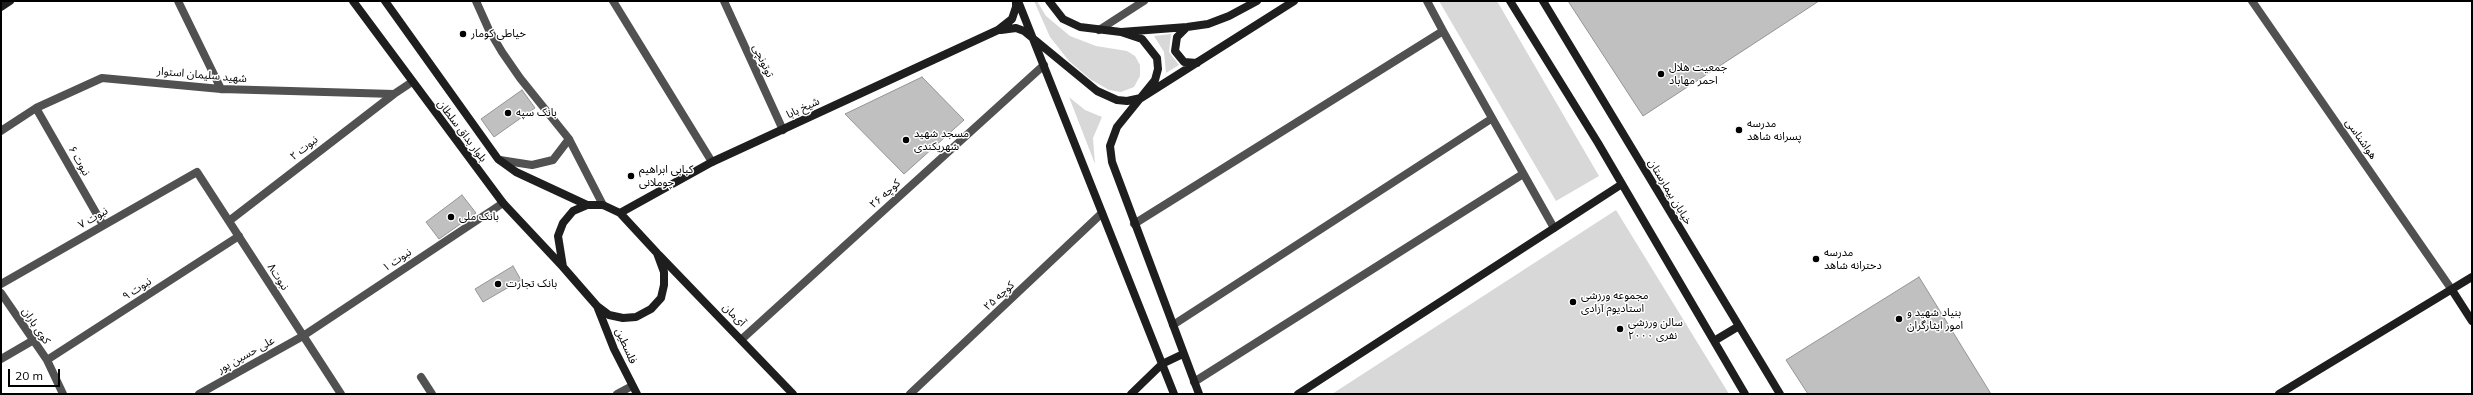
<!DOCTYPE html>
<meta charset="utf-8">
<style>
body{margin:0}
#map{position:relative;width:2473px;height:395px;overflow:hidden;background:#fff;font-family:Mulish,sans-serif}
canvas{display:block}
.frame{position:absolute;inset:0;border:2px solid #000;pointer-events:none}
.scale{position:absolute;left:8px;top:369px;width:52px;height:18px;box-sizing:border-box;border:2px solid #000;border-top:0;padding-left:5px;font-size:12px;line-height:14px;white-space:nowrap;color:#000;-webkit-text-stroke:3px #fff;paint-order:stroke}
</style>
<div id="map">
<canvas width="2473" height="395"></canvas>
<div class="frame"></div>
<div class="scale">20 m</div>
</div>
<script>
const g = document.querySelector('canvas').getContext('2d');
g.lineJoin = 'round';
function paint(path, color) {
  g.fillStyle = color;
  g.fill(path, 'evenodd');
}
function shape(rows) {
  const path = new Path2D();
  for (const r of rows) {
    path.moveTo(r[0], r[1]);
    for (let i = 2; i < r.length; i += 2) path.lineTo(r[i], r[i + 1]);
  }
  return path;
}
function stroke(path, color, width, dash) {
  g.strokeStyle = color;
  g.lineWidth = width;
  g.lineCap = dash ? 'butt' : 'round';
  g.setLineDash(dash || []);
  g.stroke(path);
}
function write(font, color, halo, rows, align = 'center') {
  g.font = font + ' Mulish,"Noto Sans Arabic",sans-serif';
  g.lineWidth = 3;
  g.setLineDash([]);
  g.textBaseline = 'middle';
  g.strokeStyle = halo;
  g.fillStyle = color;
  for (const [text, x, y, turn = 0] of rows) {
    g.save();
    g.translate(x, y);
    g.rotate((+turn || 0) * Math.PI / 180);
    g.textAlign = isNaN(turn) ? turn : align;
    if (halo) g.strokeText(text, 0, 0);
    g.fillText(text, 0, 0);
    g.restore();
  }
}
paint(shape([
 [1034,1,1037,1,1046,16,1070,36,1096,46,1127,51,1135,56,1140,65,1140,76,1134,87,1121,92,1109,90,1090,79,1069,61,1050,37],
 [1439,1,1497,1,1599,176,1556,201],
 [1171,34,1169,52,1179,65,1166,73,1164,52,1154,36],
 [1069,97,1085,110,1102,117,1093,138,1095,164],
 [1616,210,1729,394,1332,394]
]), '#d8d8d8');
const building = shape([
 [1568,1,1819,1,1643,116,1568,1],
 [922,77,964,120,904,174,845,114,922,77],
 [522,90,535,108,494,137,481,119,522,90],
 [462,195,476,213,439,239,426,222,462,195],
 [513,266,521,280,483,302,475,289,513,266],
 [1919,277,1991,394,1808,394,1786,360,1919,277]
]);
paint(building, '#c0c0c0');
stroke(building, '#959595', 1);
stroke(shape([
 [2252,1,2452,290]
]), '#515151', 8);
stroke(shape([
 [178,1,221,89],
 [476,1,489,30,502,52,520,78,569,139,603,205],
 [613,1,712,162],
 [724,1,783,130],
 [1099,30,1144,1],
 [1443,31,1554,228],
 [36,108,103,225],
 [1,131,36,108,102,78,221,89,394,94,412,82],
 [500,160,532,165,553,160,569,139],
 [229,221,394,94],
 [1134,224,1443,31,1427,1],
 [1,284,197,172,341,394],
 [1,293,47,360,63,394],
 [1173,325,1491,119],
 [742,339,1044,65],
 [1,359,32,341],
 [47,360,239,236],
 [421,377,432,394],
 [1194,382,1523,174],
 [199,394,303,336,503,203],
 [617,394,632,386],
 [910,394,1102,213]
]), '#515151', 8);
stroke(shape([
 [353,1,503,203,563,267],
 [385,1,498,159,516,172,587,205],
 [1018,1,1174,394],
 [1049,1,1063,19,1080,27,1121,32,1187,27,1208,24,1229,16,1257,1],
 [1510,1,1598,143,1745,394],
 [1543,1,1780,394],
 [1,7,10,1],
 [1186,28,1177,37,1175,51,1184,62,1197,63],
 [1001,30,1016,28,1024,31,1097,91,1117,100,1127,101,1141,98,1294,1],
 [1121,32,1142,39,1157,58,1158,69,1155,80,1117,127,1110,146,1112,162,1199,394],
 [587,205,603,205,620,213,657,253,664,272,664,285,661,298,651,309,636,317,623,318,609,315,597,306,563,267,558,236,563,223,573,211,587,205],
 [620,213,712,162,998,30,1012,19,1016,7,1016,1],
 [659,255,793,394],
 [2452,290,2472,321],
 [597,306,614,349,637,394],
 [1714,341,1739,326],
 [1131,394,1162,364,1183,354],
 [1298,394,1622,184],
 [2279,394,2472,277]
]), '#1e1e1e', 8);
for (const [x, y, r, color] of [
 [463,34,4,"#000"],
 [1661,74,4,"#000"],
 [508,113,4,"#000"],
 [1739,130,4,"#000"],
 [906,140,4,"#000"],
 [631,176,4,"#000"],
 [451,217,4,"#000"],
 [1816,259,4,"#000"],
 [498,284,4,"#000"],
 [1573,302,4,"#000"],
 [1899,319,4,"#000"],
 [1620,329,4,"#000"]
]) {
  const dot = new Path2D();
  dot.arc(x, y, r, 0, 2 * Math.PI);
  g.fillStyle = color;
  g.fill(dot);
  stroke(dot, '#fff', 1.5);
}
write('11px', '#000', '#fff', [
 ["خیاطی کومار",471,34],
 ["جمعیت هلال",1669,68],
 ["احمر مهاباد",1669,81],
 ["بانک سپه",516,113],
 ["مدرسه",1747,124],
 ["پسرانه شاهد",1747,137],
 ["مسجد شهید",914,134],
 ["شهریکندی",914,147],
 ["کبابی ابراهیم",639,170],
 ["چوملانی",639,183],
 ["بانک ملی",459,217],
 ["مدرسه",1824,253],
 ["دخترانه شاهد",1824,266],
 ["بانک تجارت",506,284],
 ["مجموعه ورزشی",1581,296],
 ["استادیوم آزادی",1581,309],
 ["بنیاد شهید و",1907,313],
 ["امور ایثارگران",1907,326],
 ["سالن ورزشی",1628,323],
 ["۲۰۰۰ نفری",1628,336]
], 'left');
write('11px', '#000', '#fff', [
 ["توتونچی",763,61,65],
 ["شهید سلیمان استوار",202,75,5],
 ["شیخ بابا",803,108,-25],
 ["بلوار بداق سلطان",462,131,53],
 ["هواشناسی",2361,139,55],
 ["نبوت ۲",304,148,-38],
 ["نبوت ۶",79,161,60],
 ["خیابان بیمارستان",1670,192,59],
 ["کوچه ۲۶",885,194,-42],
 ["نبوت ۷",93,218,-30],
 ["نبوت ۱",397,260,-34],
 ["نبوت۸",278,277,57],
 ["نبوت ۹",137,289,-33],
 ["کوچه ۲۵",999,296,-43],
 ["آی‌مان",734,315,45],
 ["کوی باران",36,326,56],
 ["فلسطین",626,346,66],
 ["علی حسین پور",246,355,-29]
]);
</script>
